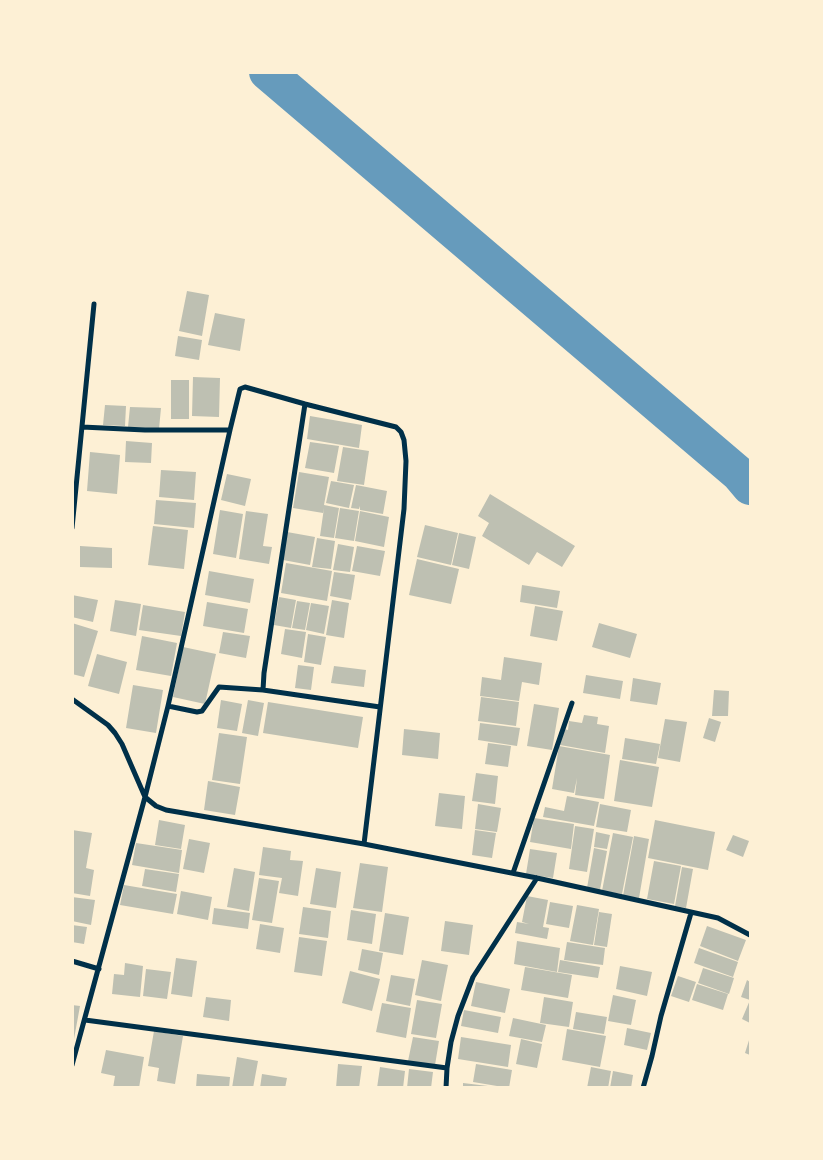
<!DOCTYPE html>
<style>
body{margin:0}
#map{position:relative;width:823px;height:1160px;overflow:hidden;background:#fdf0d5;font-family:Rubik,sans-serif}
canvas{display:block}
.frame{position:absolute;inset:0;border:74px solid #fdf0d5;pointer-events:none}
</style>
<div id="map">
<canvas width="823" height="1160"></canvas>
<div class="frame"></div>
</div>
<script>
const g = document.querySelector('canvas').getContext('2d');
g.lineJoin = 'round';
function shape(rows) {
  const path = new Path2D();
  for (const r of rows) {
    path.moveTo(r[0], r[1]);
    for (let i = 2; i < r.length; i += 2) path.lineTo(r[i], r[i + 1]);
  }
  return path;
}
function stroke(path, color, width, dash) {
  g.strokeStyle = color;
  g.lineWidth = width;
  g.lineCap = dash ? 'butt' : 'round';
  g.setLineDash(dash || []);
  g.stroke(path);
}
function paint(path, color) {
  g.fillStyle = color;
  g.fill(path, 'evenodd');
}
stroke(shape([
 [267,72,739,474,750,487]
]), '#669bbc', 36);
paint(shape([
 [187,291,209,295,202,336,179,331],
 [215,313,245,319,240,351,208,345],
 [178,336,202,340,199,360,175,356],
 [193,377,220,378,219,417,192,416],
 [171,380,189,380,189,419,171,419],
 [105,405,126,406,125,426,103,425],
 [130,407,161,408,159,429,128,427],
 [310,416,362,425,359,448,307,439],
 [126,441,152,443,151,463,125,462],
 [310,442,339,446,334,473,305,468],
 [343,447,369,451,364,485,337,481],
 [90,452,120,455,117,494,87,491],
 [161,470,196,472,194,500,159,497],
 [299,472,329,477,324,505,339,508,334,538,320,536,324,508,323,513,293,508],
 [227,474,251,479,245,506,221,500],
 [331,481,354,485,349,508,326,503],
 [356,485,387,491,383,514,360,510,360,506,359,509,351,508],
 [490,494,575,546,562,567,537,552,529,565,482,536,489,523,478,516],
 [156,500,196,503,194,528,154,524],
 [340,508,359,511,354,541,335,538],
 [220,510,243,514,236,558,213,554],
 [246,511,268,514,263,546,272,547,269,564,239,559],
 [360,511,389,517,384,547,355,541],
 [425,525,458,533,451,565,417,557],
 [153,526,188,530,184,569,148,565],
 [287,532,315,537,310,565,283,560],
 [459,533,476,537,469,569,452,565],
 [317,538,335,541,331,569,312,567],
 [338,544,354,547,350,572,333,570],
 [80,546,112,548,112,568,80,567],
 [357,546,385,551,380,576,352,571],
 [417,559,459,569,451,604,409,595],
 [286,563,332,571,327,601,281,593],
 [209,571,254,579,250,603,205,595],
 [334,572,355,575,351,600,330,596],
 [522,585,560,591,557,608,520,602],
 [72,595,98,600,93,622,72,617],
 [279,597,296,600,291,628,274,625],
 [115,600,141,604,136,636,110,631],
 [332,600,349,603,344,638,326,635],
 [297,601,310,603,305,630,292,628],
 [207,602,248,609,244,633,203,626],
 [311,603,329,606,324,634,306,630],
 [143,605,185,612,181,636,139,630],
 [535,606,563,611,557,641,530,636],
 [72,623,98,631,84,677,72,674],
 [599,623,637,634,630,658,592,647],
 [285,629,306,632,302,658,281,654],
 [223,632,250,636,246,658,219,653],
 [308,634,326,637,321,665,304,662],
 [142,636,177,643,171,676,136,670],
 [183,647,216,654,205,704,173,697],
 [97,654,127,662,119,694,88,686],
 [504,657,542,663,539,685,522,682,519,701,480,696,482,677,501,680],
 [298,665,314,667,311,690,295,688],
 [334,666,366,670,364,687,331,683],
 [586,675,623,681,620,699,583,693],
 [633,678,661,683,657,705,630,701],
 [133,685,163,690,156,733,126,728],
 [714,690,729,691,728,716,712,716],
 [481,697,519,702,516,726,478,721],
 [221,700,242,704,237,731,217,728],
 [248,700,264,703,258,736,242,733],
 [268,702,363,717,358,748,263,733],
 [534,704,559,708,552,750,527,746],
 [584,715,598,717,597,724,609,726,605,753,560,745,563,729,568,730,569,721,582,723],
 [709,718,721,722,715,742,703,738],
 [665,719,687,722,680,762,658,758],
 [480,723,520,728,517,746,478,740],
 [404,729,440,733,438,759,402,755],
 [219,733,247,737,240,784,212,780],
 [625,738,660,744,656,764,622,759],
 [488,743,511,746,508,767,485,764],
 [559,746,610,755,604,799,575,795,577,778,574,793,552,789],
 [620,760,659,767,652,807,614,801],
 [476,773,498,776,495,804,472,801],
 [208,781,240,787,235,815,204,810],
 [439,793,465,796,462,829,435,826],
 [567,796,599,802,594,826,543,817,545,807,564,811],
 [478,804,501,808,497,832,475,829],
 [600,804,631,810,627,832,596,827],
 [534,818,574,824,571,849,530,842],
 [159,820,185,825,181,849,155,845],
 [655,820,715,832,708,870,648,858],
 [575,826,594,829,587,872,569,869],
 [72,830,92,833,86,868,94,870,90,896,72,893],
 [475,830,496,833,492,858,472,855],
 [596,832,610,835,607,849,594,847],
 [613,833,633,837,622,894,602,891],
 [733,835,749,841,743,857,726,850],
 [634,836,649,839,639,898,623,896],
 [189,839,210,843,204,873,183,869],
 [136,843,182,850,179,873,132,865],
 [263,847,291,851,290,860,303,861,298,896,279,893,282,878,259,875],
 [594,848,607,851,600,890,587,888],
 [530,849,557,853,553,878,526,874],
 [654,861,681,866,674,904,647,899],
 [360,863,388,867,382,912,353,908],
 [682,867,693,869,686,908,675,906],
 [234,868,255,872,249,911,227,907],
 [316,868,341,872,336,908,310,904],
 [145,869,179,874,176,892,142,886],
 [259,878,279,881,272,923,252,920],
 [124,885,177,894,173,914,120,905],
 [181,891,212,897,208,920,177,914],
 [527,896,548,900,543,927,549,928,547,939,515,933,517,922,529,924,522,922],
 [72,897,95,900,91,925,72,921],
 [550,902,573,906,569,928,546,924],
 [577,905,599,909,593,945,570,941],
 [303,907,331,911,328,938,299,934],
 [214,908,250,913,248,929,212,924],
 [351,910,376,914,372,944,347,940],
 [599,912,612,914,607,947,594,945],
 [385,913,409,917,403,955,379,951],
 [445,921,473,925,469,955,441,951],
 [260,924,284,928,280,953,256,949],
 [72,925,87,927,84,944,72,942],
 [707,926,746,940,738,961,700,946],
 [299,937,327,941,322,976,294,972],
 [517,941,560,948,557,972,514,964],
 [567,942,605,948,603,965,564,960],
 [699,948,738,962,733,977,694,963],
 [362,949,383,953,379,975,358,970],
 [176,958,197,961,192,997,171,994],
 [422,960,448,965,441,1001,415,995],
 [560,960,600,967,598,978,558,972],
 [125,963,143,966,140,997,112,994,114,974,124,975],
 [620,966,652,972,647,996,616,989],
 [525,967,572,975,568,998,521,990],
 [703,968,734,978,729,994,698,983],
 [146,969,171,972,167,999,143,996],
 [350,971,380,979,372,1011,342,1003],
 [391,975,415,979,410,1006,386,1001],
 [678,976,696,982,689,1002,671,996],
 [747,980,750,982,750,1023,742,1019,750,1000,741,997],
 [476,982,510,989,505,1013,471,1006],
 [697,984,728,994,723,1010,692,1000],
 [613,995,636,1000,631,1025,608,1021],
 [206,997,231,1000,229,1021,203,1017],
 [544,997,573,1002,569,1027,540,1023],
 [417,1000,442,1004,436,1038,411,1034],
 [382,1003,411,1008,406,1038,376,1032],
 [72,1005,80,1006,74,1039,72,1039],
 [464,1010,501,1017,498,1033,461,1026],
 [576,1012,607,1017,604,1034,573,1029],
 [513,1018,546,1025,542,1042,509,1036],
 [627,1028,651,1033,647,1050,624,1045],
 [567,1029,606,1036,600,1067,562,1060],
 [154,1031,183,1036,175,1084,157,1081,159,1068,148,1066],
 [413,1037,439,1041,435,1065,408,1061],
 [461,1037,511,1045,508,1067,458,1059],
 [750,1037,750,1055,745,1053],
 [521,1039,542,1044,537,1068,516,1064],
 [106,1050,144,1057,139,1088,113,1088,115,1076,101,1073],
 [237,1057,258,1061,253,1088,232,1088],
 [338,1064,362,1066,359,1088,336,1088],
 [476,1064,512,1070,509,1088,473,1082],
 [380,1067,405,1071,403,1088,377,1088],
 [591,1067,611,1071,608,1088,587,1088],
 [409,1069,433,1072,431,1088,407,1088],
 [613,1071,633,1075,631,1088,610,1088],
 [197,1074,230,1077,229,1088,196,1088],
 [262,1074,287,1078,285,1088,260,1088],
 [463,1083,488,1086,488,1088,463,1088]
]), '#bec0b2');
stroke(shape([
 [82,427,145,430,230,430],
 [72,528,94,304],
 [263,690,380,707],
 [72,699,108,725,115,733,122,744,145,797,156,806,166,810,364,844,537,878,718,918,750,935],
 [168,706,197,712,202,711,219,687,263,690,264,673,305,404],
 [513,873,572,703],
 [72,961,99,969],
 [85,1020,447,1068],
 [72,1065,145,797,168,706,230,430,240,389,245,387,305,404,396,427,401,432,404,440,406,461,404,509,364,844],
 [446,1088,447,1068,451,1042,458,1016,473,977,537,878],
 [643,1088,652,1056,661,1016,691,913]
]), '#003049', 5);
</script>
